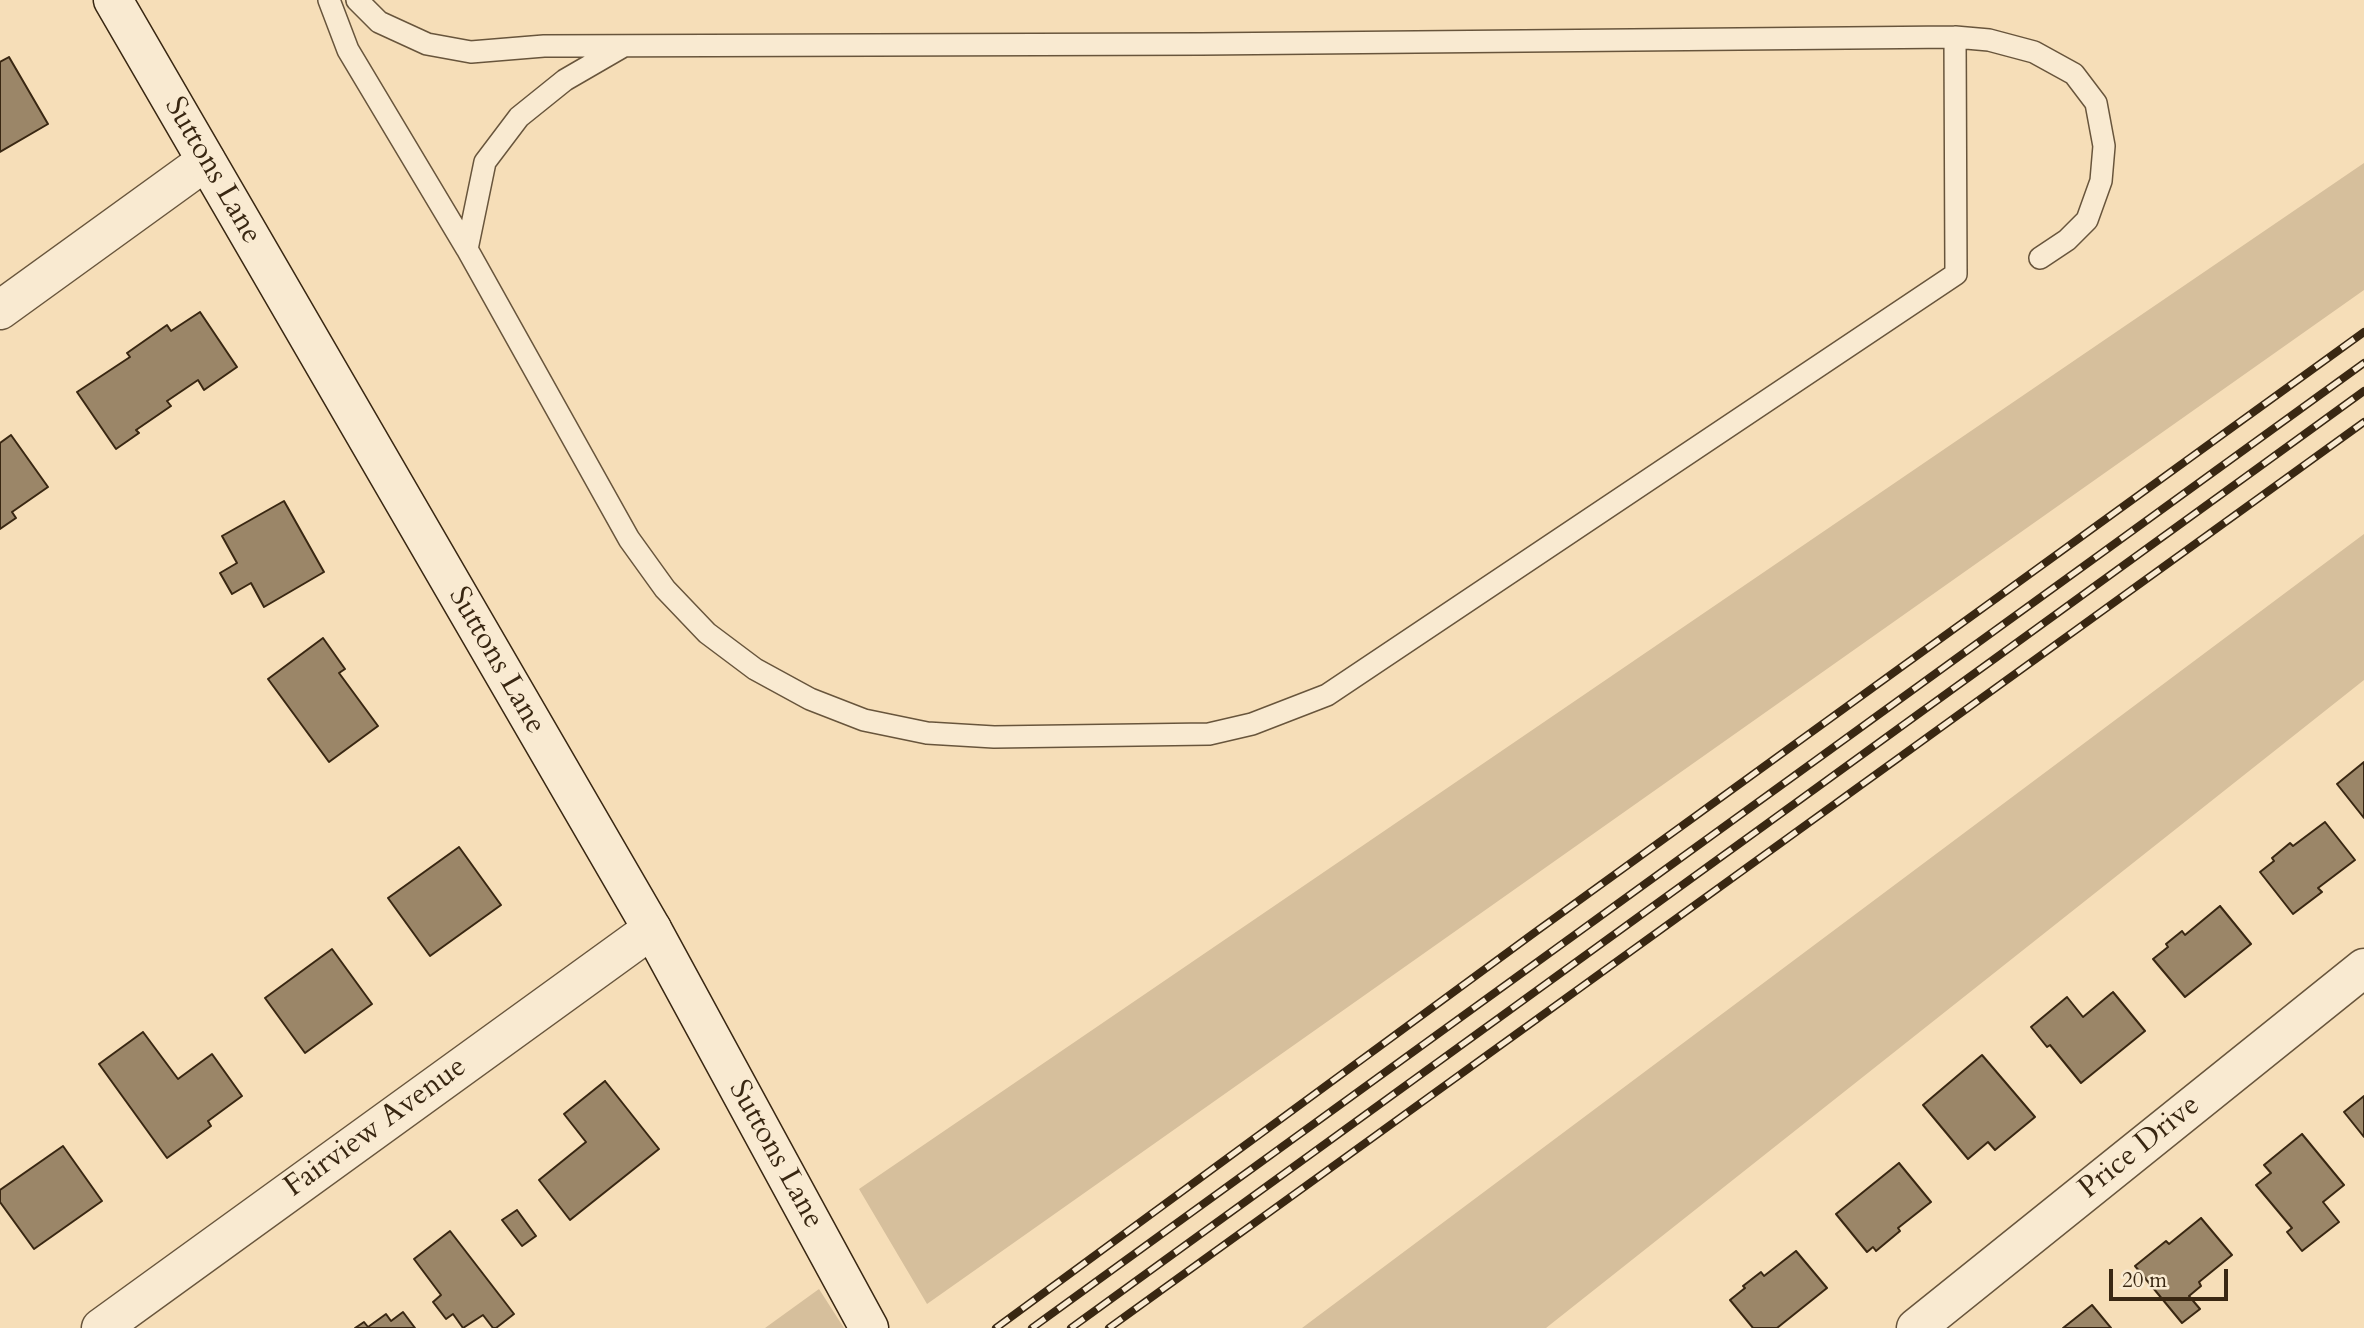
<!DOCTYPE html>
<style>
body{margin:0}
#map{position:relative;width:2364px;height:1328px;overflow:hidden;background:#f6deb8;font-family:Cardo,serif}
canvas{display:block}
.scale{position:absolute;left:2109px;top:1269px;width:119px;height:32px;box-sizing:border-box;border:4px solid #392712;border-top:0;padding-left:9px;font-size:21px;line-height:24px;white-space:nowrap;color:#392712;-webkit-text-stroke:5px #f9ead1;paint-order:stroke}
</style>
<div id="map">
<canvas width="2364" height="1328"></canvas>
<div class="scale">20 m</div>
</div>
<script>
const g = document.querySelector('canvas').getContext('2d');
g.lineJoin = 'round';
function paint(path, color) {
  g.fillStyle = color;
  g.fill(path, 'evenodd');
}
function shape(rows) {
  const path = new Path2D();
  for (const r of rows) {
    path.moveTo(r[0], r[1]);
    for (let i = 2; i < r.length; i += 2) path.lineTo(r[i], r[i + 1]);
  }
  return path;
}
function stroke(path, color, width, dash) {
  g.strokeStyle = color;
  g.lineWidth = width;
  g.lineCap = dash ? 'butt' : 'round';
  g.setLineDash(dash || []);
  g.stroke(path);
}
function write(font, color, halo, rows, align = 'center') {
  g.font = font + ' Cardo,serif';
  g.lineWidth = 5;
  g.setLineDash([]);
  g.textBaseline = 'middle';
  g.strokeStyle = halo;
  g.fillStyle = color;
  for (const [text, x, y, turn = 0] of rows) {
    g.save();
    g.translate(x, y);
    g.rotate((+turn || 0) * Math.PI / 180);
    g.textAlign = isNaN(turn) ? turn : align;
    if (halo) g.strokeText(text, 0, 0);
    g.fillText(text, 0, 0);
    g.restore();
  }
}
paint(shape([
 [2364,163,2364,290,927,1304,859,1189],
 [2364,534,2364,680,1546,1328,1302,1328],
 [819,1289,844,1328,765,1328]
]), '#d6bf9c');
const building = shape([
 [9,57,48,124,0,152,0,62,9,57],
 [200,312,237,367,204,390,198,380,167,401,171,406,136,430,139,433,116,449,77,392,130,357,127,353,167,325,171,331,200,312],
 [11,435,48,487,12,512,16,518,0,529,0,443,11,435],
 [284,501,324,572,264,607,251,583,232,594,220,573,237,563,222,536,284,501],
 [323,638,345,669,339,673,378,726,329,762,268,679,323,638],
 [2364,762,2364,818,2337,784,2364,762],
 [2325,822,2355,860,2318,888,2322,892,2293,914,2260,872,2274,861,2272,858,2290,843,2293,846,2325,822],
 [459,847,501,905,430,956,388,898,459,847],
 [2220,906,2251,944,2185,997,2153,959,2168,947,2166,944,2182,931,2185,935,2220,906],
 [332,949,372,1004,305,1053,265,998,332,949],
 [2113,992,2145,1031,2081,1083,2050,1045,2047,1047,2031,1027,2067,997,2083,1017,2113,992],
 [143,1032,178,1079,212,1054,242,1096,208,1121,211,1126,167,1158,99,1064,143,1032],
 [1982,1055,2035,1117,1995,1150,1988,1142,1968,1159,1923,1105,1982,1055],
 [605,1081,659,1149,570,1220,539,1180,586,1142,564,1114,605,1081],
 [2364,1096,2364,1137,2344,1112,2364,1096],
 [2302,1134,2344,1185,2323,1202,2339,1222,2302,1251,2287,1232,2292,1228,2256,1185,2271,1173,2264,1165,2302,1134],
 [63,1146,102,1201,34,1249,0,1202,0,1190,63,1146],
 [1899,1163,1931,1202,1898,1228,1900,1231,1876,1251,1873,1247,1867,1252,1836,1214,1899,1163],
 [517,1210,536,1236,522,1246,502,1220,517,1210],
 [2201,1218,2232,1255,2199,1282,2201,1286,2189,1296,2200,1309,2182,1323,2135,1266,2166,1241,2169,1244,2201,1218],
 [450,1231,514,1314,496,1328,493,1328,483,1315,463,1328,453,1314,446,1319,433,1302,441,1295,414,1259,450,1231],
 [1796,1251,1827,1288,1777,1328,1753,1328,1730,1300,1745,1288,1743,1286,1761,1272,1764,1276,1796,1251],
 [2092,1305,2111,1328,2063,1328,2092,1305],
 [403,1312,415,1328,355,1328,364,1322,368,1327,386,1314,391,1321,403,1312]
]);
paint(building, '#9b8668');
stroke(building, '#392712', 2);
const lane = shape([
 [329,0,348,50,467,249,629,539,665,589,707,633,755,669,810,699,864,720,927,733,994,737,1209,734,1252,724,1327,695,1956,274,1955,37,1201,44,544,46,471,52,427,44,379,22,357,0],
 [1955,37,1989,40,2034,52,2074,74,2096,103,2104,146,2101,181,2087,220,2067,240,2040,258],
 [467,249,485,162,519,117,565,80,622,47]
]);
const street = shape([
 [0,310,206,161],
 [101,1328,652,929],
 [1916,1328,2364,968]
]);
const secondary = shape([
 [113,0,652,929,869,1328]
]);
stroke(lane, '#68553c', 24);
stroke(street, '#68553c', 41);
stroke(secondary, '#392712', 41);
stroke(lane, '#f9ead1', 21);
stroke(street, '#f9ead1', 38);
stroke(secondary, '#f9ead1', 38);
const rail = shape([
 [996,1328,1534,933,2364,332],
 [1032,1328,2364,363],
 [1071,1328,2364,391],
 [1109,1328,2364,422]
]);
stroke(rail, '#392712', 8);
stroke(rail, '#f9ead1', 5, [16]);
write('30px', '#392712', '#f9ead1', [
 ["Suttons Lane",212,171,60],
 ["Suttons Lane",496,661,60],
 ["Fairview Avenue",376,1128,-36],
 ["Price Drive",2140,1148,-39],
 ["Suttons Lane",775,1155,61]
]);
</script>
